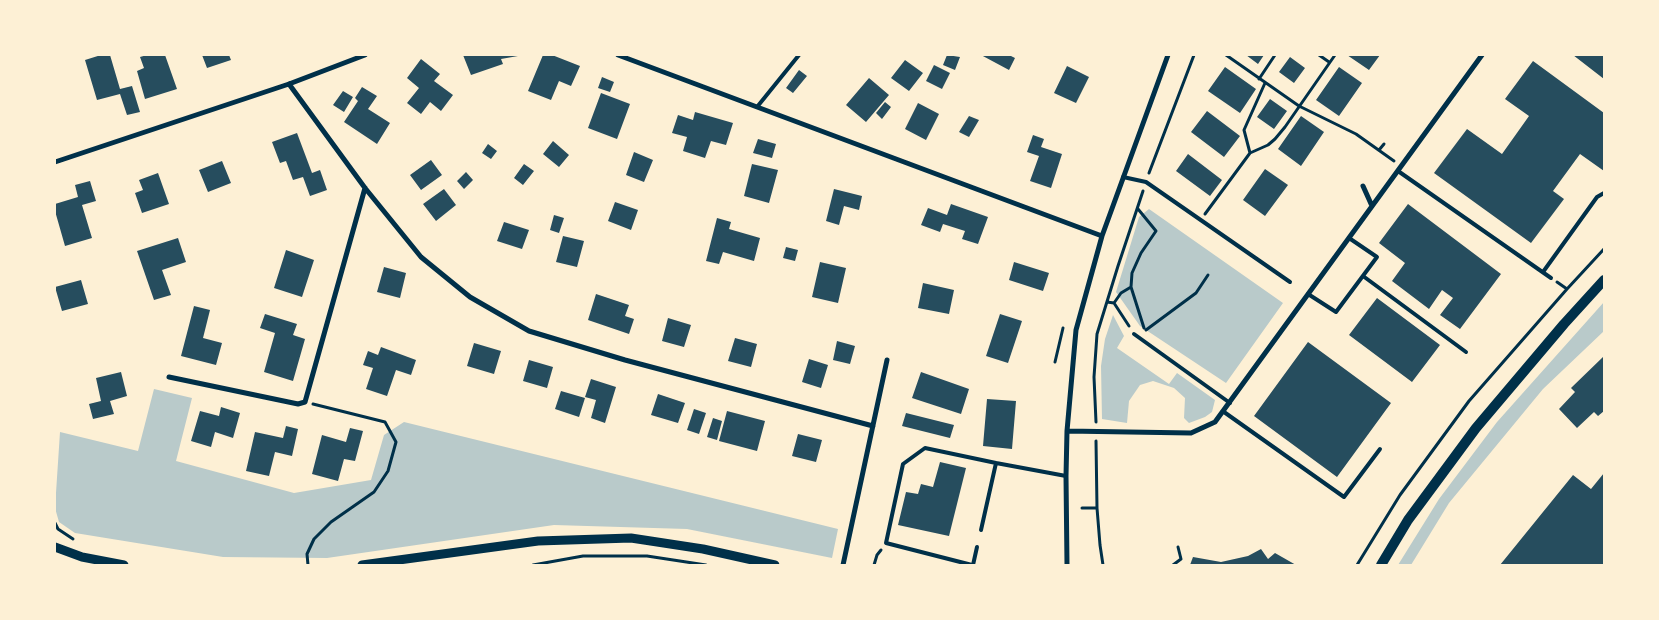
<!DOCTYPE html>
<style>
body{margin:0}
#map{position:relative;width:1659px;height:620px;overflow:hidden;background:#fdf0d5;font-family:"Source Sans 3",sans-serif}
canvas{display:block}
.frame{position:absolute;inset:0;border:56px solid #fdf0d5;pointer-events:none}
</style>
<div id="map">
<canvas width="1659" height="620"></canvas>
<div class="frame"></div>
</div>
<script>
const g = document.querySelector('canvas').getContext('2d');
g.lineJoin = 'round';
function paint(path, color) {
  g.fillStyle = color;
  g.fill(path, 'evenodd');
}
function shape(rows) {
  const path = new Path2D();
  for (const r of rows) {
    path.moveTo(r[0], r[1]);
    for (let i = 2; i < r.length; i += 2) path.lineTo(r[i], r[i + 1]);
  }
  return path;
}
function stroke(path, color, width, dash) {
  g.strokeStyle = color;
  g.lineWidth = width;
  g.lineCap = dash ? 'butt' : 'round';
  g.setLineDash(dash || []);
  g.stroke(path);
}
paint(shape([
 [1149,209,1283,303,1226,383,1140,326,1116,292,1139,217],
 [1604,302,1604,331,1543,389,1449,503,1411,565,1398,565,1439,499,1497,422],
 [1113,315,1124,336,1117,348,1169,384,1177,373,1215,400,1212,412,1205,417,1189,423,1184,418,1185,398,1174,388,1153,381,1140,385,1129,401,1127,423,1102,419,1101,366,1105,339],
 [154,389,192,398,176,461,294,493,371,480,384,435,404,422,838,529,832,558,687,529,554,525,327,558,223,557,75,533,59,522,55,508,60,432,138,451]
]), '#b9caca');
paint(shape([
 [101,55,110,55,120,89,132,86,140,112,127,115,120,94,97,100,85,60],
 [147,55,165,55,177,89,145,99,137,71,144,68,140,57],
 [202,55,229,55,231,60,207,68],
 [463,55,518,55,518,56,501,59,503,64,471,75],
 [543,55,552,55,580,66,571,86,559,81,551,100,528,91],
 [947,55,960,57,955,70,943,65],
 [981,55,1009,55,1015,58,1009,70],
 [1246,55,1264,55,1258,64],
 [1347,55,1380,55,1369,70],
 [1573,55,1604,55,1604,79],
 [1290,57,1305,68,1294,83,1279,72],
 [421,59,440,74,434,81,453,95,441,111,430,102,421,114,407,103,419,88,407,78],
 [905,60,923,73,909,91,891,78],
 [1533,61,1604,113,1604,171,1580,154,1553,191,1564,199,1531,243,1434,173,1467,129,1502,154,1529,116,1505,99],
 [934,65,950,73,942,89,926,81],
 [1067,66,1089,77,1076,103,1054,93],
 [1225,67,1256,89,1240,113,1208,91],
 [1339,67,1362,83,1339,116,1316,100],
 [799,70,807,76,793,93,786,88],
 [602,77,614,82,610,92,598,88],
 [869,78,889,95,866,122,846,105],
 [362,87,377,96,368,109,390,123,377,144,344,122,358,101,355,98],
 [343,91,353,97,344,112,333,105],
 [601,93,630,104,617,139,588,128],
 [1270,99,1287,111,1274,129,1257,117],
 [885,102,891,107,882,119,876,113],
 [918,103,939,114,926,140,905,129],
 [1207,111,1240,136,1224,157,1191,132],
 [695,112,733,123,726,145,711,141,705,158,683,151,687,137,672,133,678,115,693,120],
 [969,116,979,120,969,137,959,132],
 [1301,116,1324,132,1301,166,1278,149],
 [297,133,312,173,320,170,327,190,310,196,303,177,293,180,286,161,280,163,272,142],
 [1033,135,1044,139,1041,147,1062,154,1051,188,1030,181,1039,156,1027,152],
 [758,139,776,144,772,158,753,153],
 [553,141,569,155,559,167,543,154],
 [488,144,497,151,491,159,482,153],
 [634,152,653,160,644,182,626,175],
 [1188,154,1222,180,1210,196,1176,171],
 [431,160,442,175,421,190,410,175],
 [222,161,231,183,208,192,199,170],
 [524,164,534,171,523,185,514,178],
 [752,164,778,170,769,203,744,196],
 [1265,169,1288,185,1265,216,1243,200],
 [466,172,473,180,464,189,457,181],
 [158,173,169,204,142,213,135,193,143,190,139,180],
 [90,181,96,201,82,205,92,238,65,246,55,211,55,204,78,197,75,185],
 [444,189,456,205,436,221,423,204],
 [834,189,862,196,859,210,844,206,839,225,826,221],
 [615,202,638,210,631,230,608,221],
 [951,204,988,217,978,244,962,239,965,231,943,224,940,232,921,225,928,208,947,215],
 [1408,204,1501,274,1460,329,1440,315,1453,298,1442,290,1429,309,1392,281,1405,263,1379,243],
 [554,215,564,218,559,233,550,230],
 [717,218,731,222,729,229,760,238,754,261,723,252,719,264,706,261],
 [504,222,529,230,522,249,497,241],
 [563,236,584,241,577,267,556,262],
 [178,238,186,262,162,270,171,295,154,300,137,251],
 [786,247,798,250,795,261,783,258],
 [286,250,314,260,302,297,274,288],
 [820,262,846,268,838,303,812,297],
 [1014,262,1049,273,1043,291,1009,280],
 [384,267,406,273,400,298,377,292],
 [81,280,88,304,62,311,55,287],
 [923,283,954,290,949,314,918,308],
 [596,294,629,305,625,316,634,319,629,334,588,320],
 [1377,298,1440,345,1412,382,1349,335],
 [194,306,210,310,203,338,222,343,216,365,181,356],
 [265,314,297,324,293,335,305,339,293,381,264,372,275,333,260,328],
 [1000,314,1022,321,1008,363,986,356],
 [668,318,691,325,684,347,662,341],
 [735,338,757,344,751,367,728,361],
 [837,341,855,346,850,364,833,360],
 [1308,342,1391,403,1337,477,1254,416],
 [474,343,501,351,494,374,467,366],
 [381,347,416,360,411,375,396,370,387,396,366,389,373,368,363,365,368,351,378,355],
 [1604,356,1604,411,1598,416,1594,412,1577,428,1559,409,1575,392,1571,388],
 [809,359,828,365,821,388,802,382],
 [529,360,553,367,547,388,523,381],
 [121,372,127,396,110,401,114,414,93,419,89,404,101,401,96,378],
 [921,372,969,389,961,414,912,398],
 [591,379,616,387,605,423,591,418,596,400,585,397],
 [561,391,585,398,579,417,555,409],
 [658,394,685,403,678,423,651,415],
 [987,399,1016,401,1012,449,983,446],
 [221,407,240,413,233,438,215,432,211,447,191,441,200,411,219,416],
 [694,409,706,413,699,434,687,430],
 [727,411,765,421,757,451,719,441],
 [906,413,954,425,950,438,902,426],
 [713,418,722,421,717,440,707,437],
 [286,426,298,429,292,456,275,452,269,476,246,471,255,432,283,438],
 [350,428,363,431,355,461,344,459,338,481,312,474,322,435,346,442],
 [798,434,822,440,816,462,792,456],
 [940,462,966,468,949,536,898,525,906,492,918,494,921,484,933,487],
 [1604,473,1604,565,1500,565,1573,475,1591,489],
 [1261,549,1268,559,1275,553,1296,565,1190,565,1193,557,1221,562,1248,556]
]), '#264d5e');
stroke(shape([
 [1226,55,1299,106,1356,134,1394,161],
 [1319,55,1329,62],
 [1259,79,1275,55],
 [1379,150,1384,144],
 [1250,153,1244,130,1265,83],
 [1149,173,1194,55],
 [1138,209,1156,231,1141,253,1132,273,1131,287,1144,328],
 [1205,214,1250,153,1268,145,1275,139,1285,127,1335,55],
 [1557,282,1567,289],
 [1107,302,1114,303,1129,326],
 [1114,303,1121,293,1131,287],
 [1146,330,1196,293,1208,275],
 [1055,362,1063,328],
 [1096,422,1094,377,1097,334,1118,266,1143,191],
 [1096,441,1097,508,1100,545,1103,565],
 [1082,508,1097,508],
 [55,523,58,529,73,539],
 [308,565,307,554,314,539,331,522,374,492,388,471,396,442,385,422,313,404],
 [533,565,583,556,647,556,706,565],
 [874,565,877,555,881,550],
 [1173,565,1181,559,1178,547],
 [1357,565,1400,495,1469,401,1567,289,1604,249]
]), '#003049', 3);
stroke(shape([
 [757,107,799,55],
 [1398,171,1551,278],
 [1123,177,1146,182,1290,282],
 [1543,272,1597,197,1604,193],
 [1363,276,1466,352],
 [1308,294,1336,312,1377,257,1349,238],
 [1134,334,1230,403],
 [1224,412,1344,497,1380,449],
 [981,530,996,463,1066,476],
 [972,565,886,543,903,464,925,448,996,463],
 [973,565,977,547]
]), '#003049', 4);
stroke(shape([
 [618,55,1102,236],
 [289,84,365,188,421,257,470,297,529,331,625,360,873,426],
 [55,162,289,84,365,55],
 [1363,186,1372,206],
 [169,377,298,404,305,402,365,188],
 [1067,431,1191,433,1215,422,1482,55],
 [843,565,887,360],
 [1067,565,1066,476,1067,431,1076,330,1102,236,1168,55]
]), '#003049', 5);
stroke(shape([
 [55,547,82,557,124,565],
 [362,565,538,541,631,538,703,549,775,565]
]), '#003049', 9);
stroke(shape([
 [1381,565,1408,520,1476,428,1564,324,1604,280]
]), '#003049', 10);
</script>
